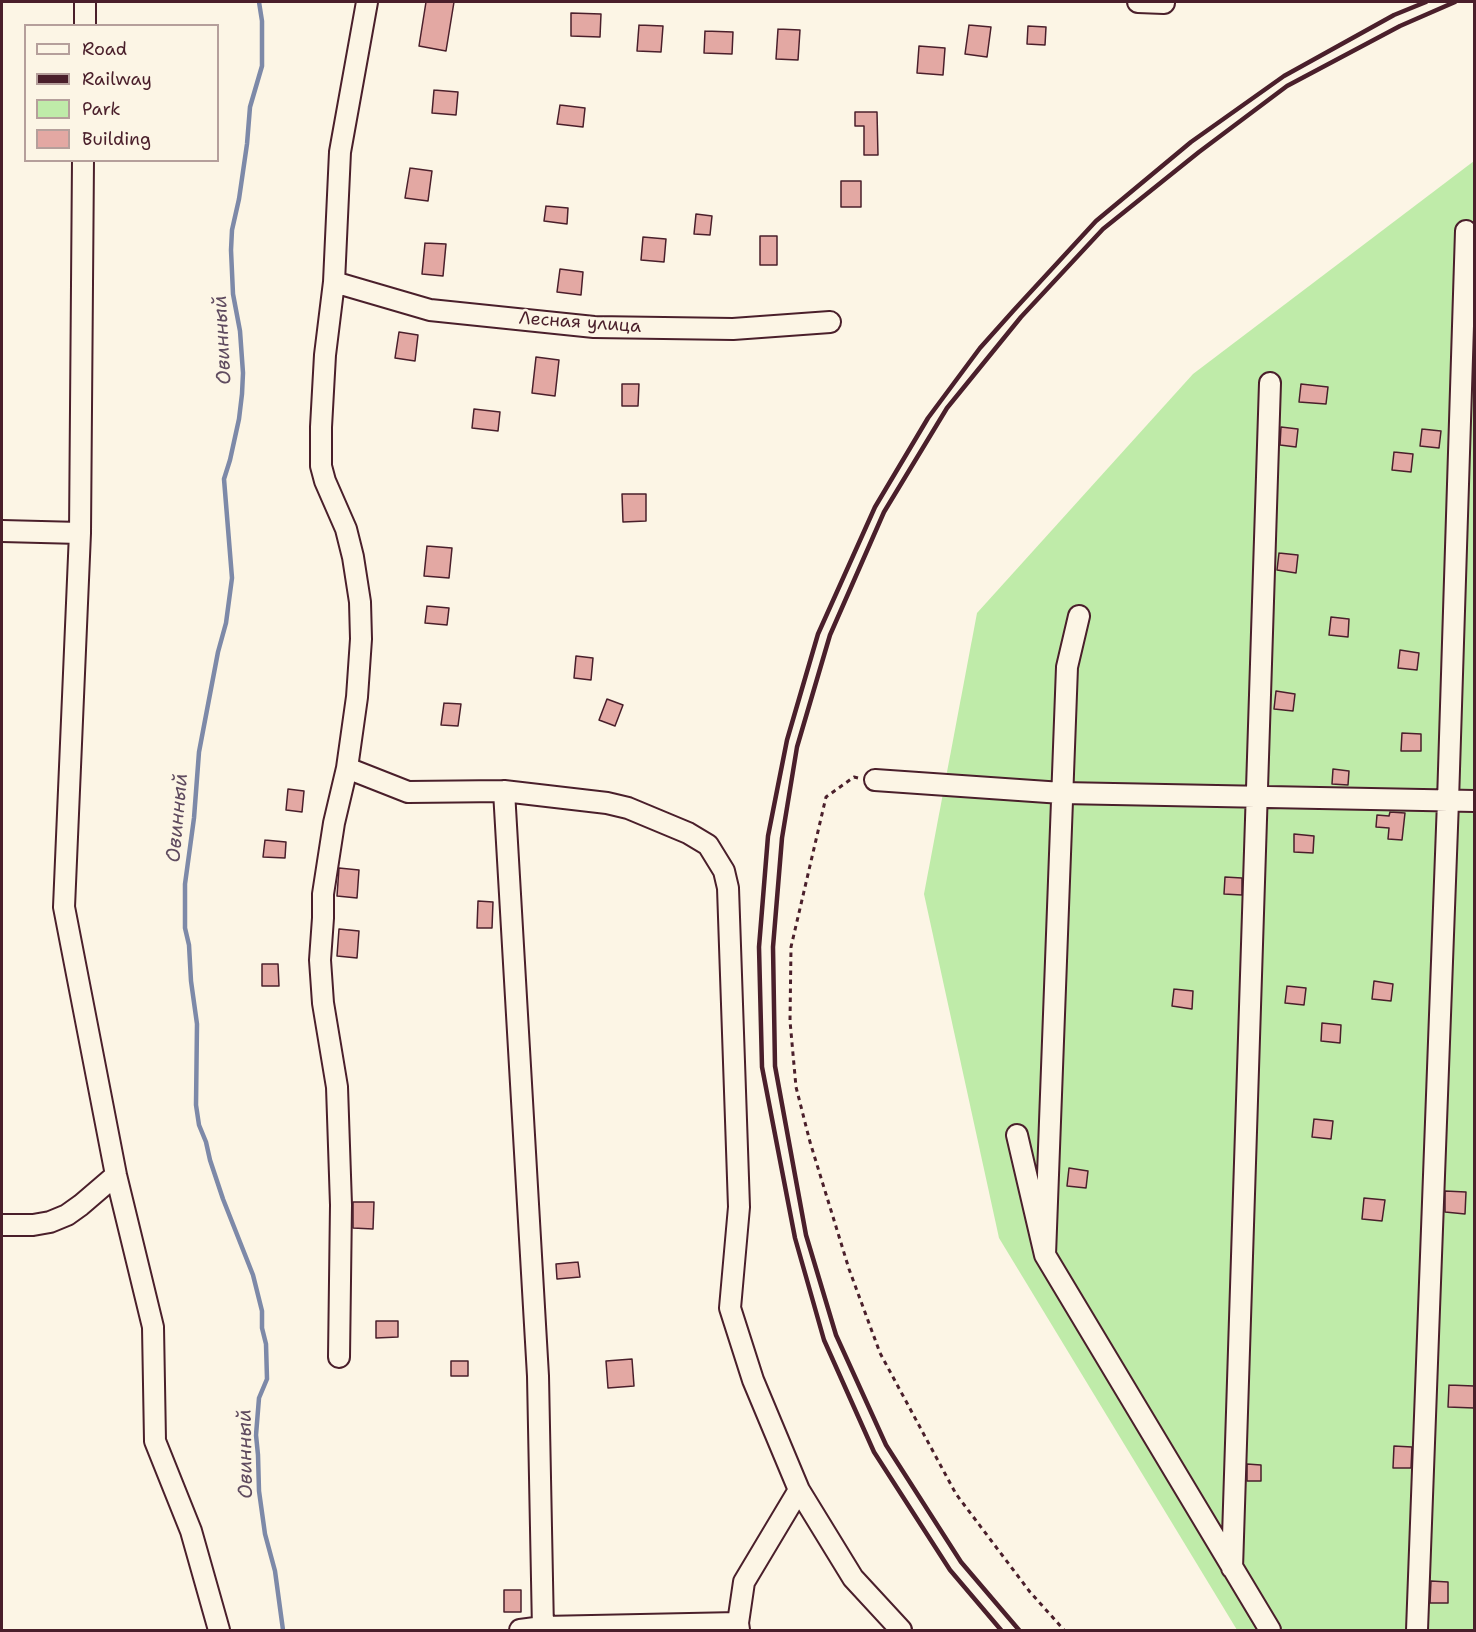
<!DOCTYPE html>
<meta charset="utf-8">
<style>
body{margin:0}
#map{position:relative;width:1476px;height:1632px;overflow:hidden;background:#fcf5e5;font-family:"Shantell Sans",sans-serif}
canvas{display:block}
.frame{position:absolute;inset:0;border:3px solid #4a1f2b;pointer-events:none}
.legend{position:absolute;left:24px;top:24px;width:195px;height:138px;box-sizing:border-box;background:#fcf5e5;border:2px solid #b59f9b;margin:0;padding:8px 10px;list-style:none;font-size:18px;color:#4a1f2b}
.legend li{display:flex;align-items:center;gap:12px;height:30px}
.legend b{width:30px;border:2px solid #b59f9b}
</style>
<div id="map">
<canvas width="1476" height="1632"></canvas>
<div class="frame"></div>
<ul class="legend">
<li><b style="height:8px;background:#fcf5e5"></b>Road</li>
<li><b style="height:8px;background:#4a1f2b"></b>Railway</li>
<li><b style="height:16px;background:#bfeba9"></b>Park</li>
<li><b style="height:16px;background:#e3a8a3"></b>Building</li>
</ul>
</div>
<script>
const g = document.querySelector('canvas').getContext('2d');
g.lineJoin = 'round';
function paint(path, color) {
  g.fillStyle = color;
  g.fill(path, 'evenodd');
}
function shape(rows) {
  const path = new Path2D();
  for (const r of rows) {
    path.moveTo(r[0], r[1]);
    for (let i = 2; i < r.length; i += 2) path.lineTo(r[i], r[i + 1]);
  }
  return path;
}
function stroke(path, color, width, dash) {
  g.strokeStyle = color;
  g.lineWidth = width;
  g.lineCap = dash ? 'butt' : 'round';
  g.setLineDash(dash || []);
  g.stroke(path);
}
function write(font, color, halo, rows, align = 'center') {
  g.font = font + ' "Shantell Sans",sans-serif';
  g.lineWidth = 5;
  g.setLineDash([]);
  g.textBaseline = 'middle';
  g.strokeStyle = halo;
  g.fillStyle = color;
  for (const [text, x, y, turn = 0] of rows) {
    g.save();
    g.translate(x, y);
    g.rotate((+turn || 0) * Math.PI / 180);
    g.textAlign = isNaN(turn) ? turn : align;
    if (halo) g.strokeText(text, 0, 0);
    g.fillText(text, 0, 0);
    g.restore();
  }
}
paint(shape([
 [1474,161,1474,1630,1237,1630,999,1238,924,894,977,613,1193,374]
]), '#bfeba9');
stroke(shape([
 [259,2,262,21,262,66,250,107,247,144,239,199,232,230,231,250,233,294,240,331,243,373,242,394,239,419,230,460,224,479,232,578,226,623,218,652,199,752,194,818,185,884,185,928,189,945,191,981,197,1024,196,1105,199,1125,206,1142,210,1160,223,1199,253,1275,262,1311,262,1328,266,1344,267,1379,259,1398,256,1435,258,1455,259,1491,265,1534,275,1571,283,1630]
]), '#7d89a8', 4.5);
const building = shape([
 [426,2,454,2,446,51,419,46,426,2],
 [571,13,601,14,600,37,571,36,571,13],
 [639,25,663,26,661,52,637,51,639,25],
 [969,25,991,27,987,57,965,54,969,25],
 [1028,26,1046,27,1045,45,1027,44,1028,26],
 [778,29,800,30,798,60,776,59,778,29],
 [705,31,733,32,732,54,704,53,705,31],
 [919,46,945,48,943,75,917,73,919,46],
 [434,90,458,92,456,115,432,113,434,90],
 [560,105,585,108,583,127,557,124,560,105],
 [855,112,877,112,878,155,864,155,864,126,855,126,855,112],
 [410,168,432,171,428,201,405,198,410,168],
 [841,181,861,181,861,207,841,207,841,181],
 [546,206,568,208,567,224,544,221,546,206],
 [696,214,712,216,710,235,694,234,696,214],
 [760,236,777,236,777,265,760,265,760,236],
 [643,237,666,239,664,262,641,260,643,237],
 [425,243,446,244,443,276,422,274,425,243],
 [560,269,583,272,581,295,557,292,560,269],
 [399,332,418,335,415,361,395,358,399,332],
 [536,357,559,360,555,396,532,393,536,357],
 [622,384,639,384,638,406,622,406,622,384],
 [1301,384,1328,387,1326,404,1299,402,1301,384],
 [474,409,500,412,498,431,472,428,474,409],
 [1281,427,1298,429,1296,447,1280,445,1281,427],
 [1422,429,1441,431,1439,448,1420,446,1422,429],
 [1394,452,1413,454,1411,472,1392,470,1394,452],
 [622,494,646,494,646,521,623,522,622,494],
 [427,546,452,548,449,578,424,576,427,546],
 [1279,553,1298,555,1296,573,1277,570,1279,553],
 [427,606,449,608,447,625,425,623,427,606],
 [1331,617,1349,619,1348,637,1329,635,1331,617],
 [1400,650,1419,653,1417,670,1398,668,1400,650],
 [576,656,593,658,591,680,574,678,576,656],
 [1276,691,1295,694,1293,711,1274,709,1276,691],
 [607,699,623,705,615,726,599,720,607,699],
 [444,703,461,704,458,726,441,725,444,703],
 [1402,733,1421,734,1421,751,1401,751,1402,733],
 [1333,769,1349,771,1348,785,1332,784,1333,769],
 [288,789,304,791,302,812,286,810,288,789],
 [1390,812,1405,813,1402,840,1388,839,1389,828,1376,827,1377,815,1389,816,1390,812],
 [1294,834,1314,836,1313,853,1294,852,1294,834],
 [265,840,286,842,285,858,263,857,265,840],
 [339,868,359,870,357,898,337,896,339,868],
 [1225,877,1242,878,1242,895,1224,894,1225,877],
 [478,901,493,902,492,928,477,928,478,901],
 [339,929,359,931,357,958,337,956,339,929],
 [262,964,278,964,279,986,262,986,262,964],
 [1374,981,1393,984,1391,1001,1372,999,1374,981],
 [1287,986,1306,988,1304,1005,1285,1003,1287,986],
 [1174,989,1193,991,1192,1009,1172,1006,1174,989],
 [1322,1023,1341,1025,1340,1043,1321,1041,1322,1023],
 [1314,1119,1333,1121,1331,1139,1312,1137,1314,1119],
 [1069,1168,1088,1171,1086,1188,1067,1186,1069,1168],
 [1445,1191,1466,1192,1465,1214,1445,1212,1445,1191],
 [1364,1198,1385,1200,1382,1221,1362,1219,1364,1198],
 [353,1202,374,1202,373,1229,353,1228,353,1202],
 [578,1262,580,1277,557,1279,556,1264,578,1262],
 [376,1321,398,1321,398,1337,376,1338,376,1321],
 [632,1359,634,1386,608,1388,606,1361,632,1359],
 [451,1361,468,1361,468,1376,451,1376,451,1361],
 [1449,1385,1474,1386,1474,1408,1448,1407,1449,1385],
 [1394,1446,1412,1447,1411,1468,1393,1468,1394,1446],
 [1247,1464,1261,1465,1261,1481,1247,1481,1247,1464],
 [1431,1581,1448,1582,1448,1603,1430,1603,1431,1581],
 [504,1590,521,1590,521,1612,504,1612,504,1590]
]);
paint(building, '#e3a8a3');
stroke(building, '#4a1f2b', 1.5);
const minor = shape([
 [367,2,340,152,334,282,325,355,321,427,321,466,325,481,346,529,353,557,360,602,361,639,357,697,347,768,408,792,504,791,607,803,628,808,688,833,708,845,724,871,728,888,739,1207,730,1308,753,1380,799,1490,853,1578,901,1630],
 [1138,2,1164,3],
 [85,26,85,2],
 [83,160,80,533,64,907,116,1175,153,1327,155,1441,191,1531,219,1630],
 [334,282,430,310,594,327,733,329,830,322],
 [2,531,80,533],
 [875,780,1062,793,1474,801],
 [504,791,538,1376,543,1630],
 [1017,1135,1045,1255,1270,1630],
 [2,1225,33,1225,50,1222,67,1215,81,1205,116,1175],
 [1045,1255,1067,667,1079,616],
 [339,1357,341,1205,337,1087,323,1003,320,960,323,918,323,894,334,823,347,768],
 [1232,1568,1270,383],
 [520,1630,543,1627,738,1623],
 [739,1630,738,1623,744,1582,799,1490],
 [1417,1630,1448,801,1466,231]
]);
stroke(minor, '#4a1f2b', 24);
stroke(shape([
 [858,778,854,777,826,797,791,947,790,1021,796,1087,810,1142,849,1269,880,1353,956,1494,1030,1592,1064,1630]
]), '#4a1f2b', 3, [4.5, 4.5]);
stroke(minor, '#fcf5e5', 20);
stroke(shape([
 [1001,1630,950,1570,874,1452,824,1340,795,1238,762,1067,759,947,768,836,787,740,818,634,875,507,928,418,980,348,1014,310,1096,221,1191,142,1284,76,1394,15,1426,2],
 [1019,1630,961,1562,886,1445,836,1335,806,1235,775,1066,773,947,782,838,797,747,830,635,884,512,947,408,1021,317,1103,229,1199,152,1287,86,1400,26,1455,2]
]), '#4a1f2b', 4.5);
write('18px', '#4a1f2b', '#fcf5e5', [
 ["Лесная улица",580,323,4]
]);
write('italic 20px', '#5f4b5f', '#fcf5e5', [
 ["Овинный",223,340,-93],
 ["Овинный",178,818,-85],
 ["Овинный",246,1454,-91]
]);
</script>
